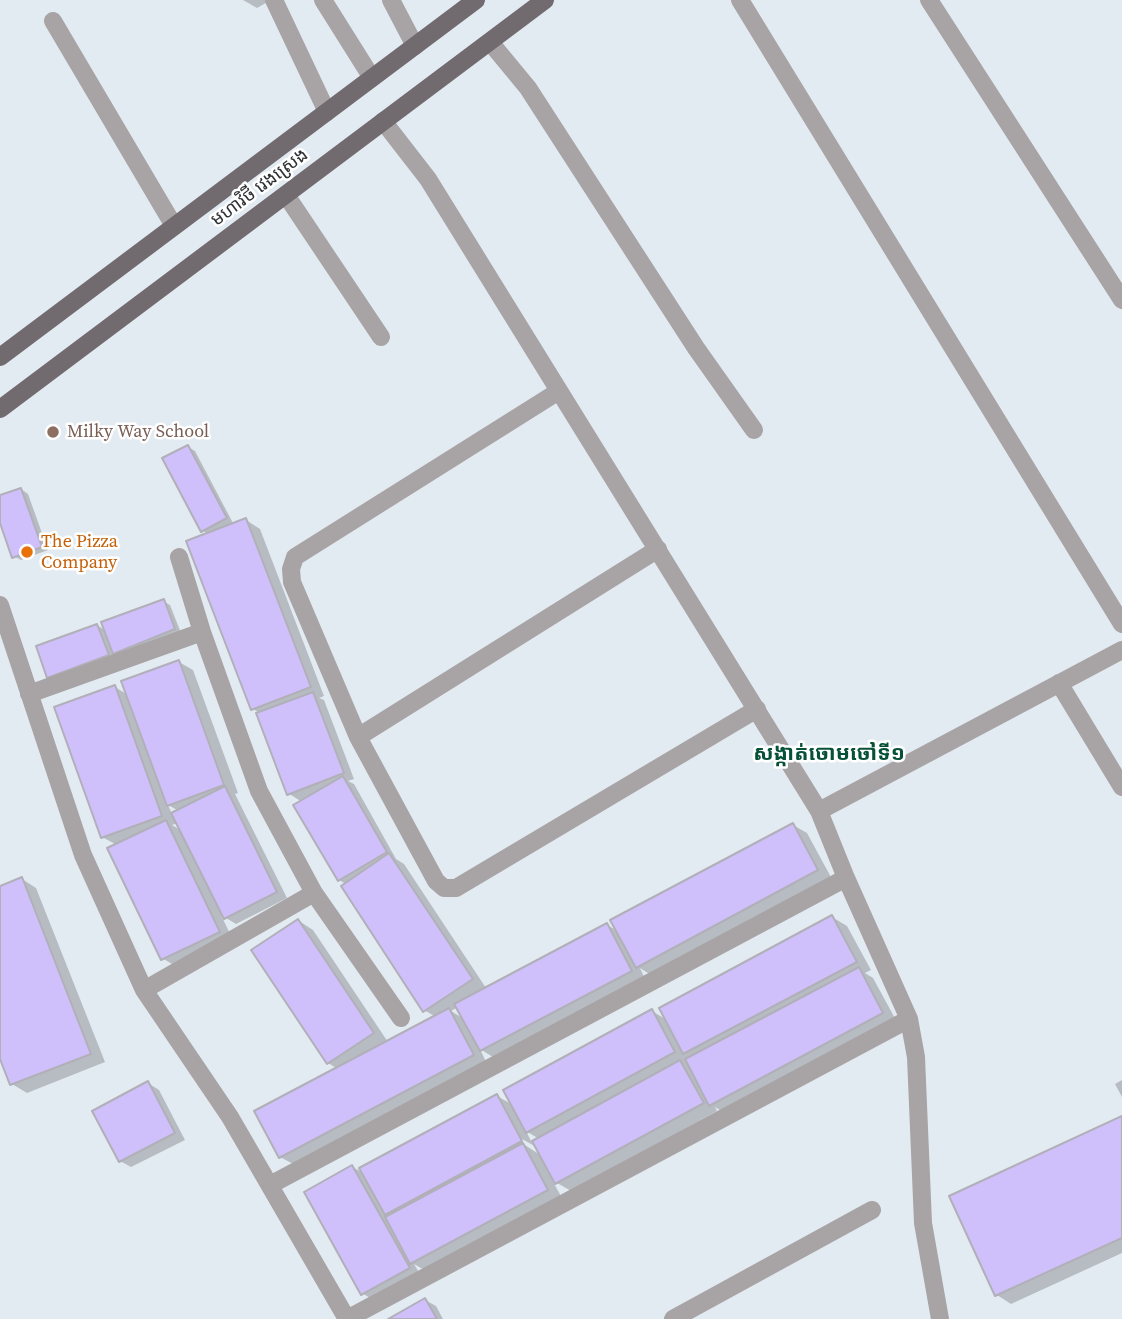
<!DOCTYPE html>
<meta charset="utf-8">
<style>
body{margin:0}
canvas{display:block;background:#e3ebf2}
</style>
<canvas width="1122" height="1319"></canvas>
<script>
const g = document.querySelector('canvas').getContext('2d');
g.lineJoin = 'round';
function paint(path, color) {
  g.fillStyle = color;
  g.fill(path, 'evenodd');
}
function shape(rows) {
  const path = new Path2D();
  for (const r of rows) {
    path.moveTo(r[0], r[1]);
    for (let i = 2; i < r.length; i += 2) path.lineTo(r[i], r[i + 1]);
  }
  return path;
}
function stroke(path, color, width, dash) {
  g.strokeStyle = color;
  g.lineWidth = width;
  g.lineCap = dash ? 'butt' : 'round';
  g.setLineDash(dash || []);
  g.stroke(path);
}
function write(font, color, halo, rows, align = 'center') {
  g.font = font + ' "Source Serif 4","Noto Sans Khmer",serif';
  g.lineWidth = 5;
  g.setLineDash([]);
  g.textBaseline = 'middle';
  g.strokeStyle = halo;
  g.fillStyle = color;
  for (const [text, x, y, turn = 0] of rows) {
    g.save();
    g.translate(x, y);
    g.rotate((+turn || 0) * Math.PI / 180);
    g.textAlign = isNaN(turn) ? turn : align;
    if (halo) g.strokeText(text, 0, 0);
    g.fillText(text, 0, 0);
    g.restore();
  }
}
paint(shape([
 [243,0,271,0,257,8],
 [188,447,195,451,234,525,246,520,260,529,324,696,319,698,324,700,354,779,348,781,354,784,396,859,404,864,486,988,607,925,618,931,793,825,807,833,832,879,651,975,640,968,645,979,496,1059,480,1049,487,1064,295,1165,280,1157,338,1069,328,1063,299,921,313,930,388,1042,436,1017,424,1010,346,884,339,880,302,802,288,793,260,713,253,709,209,534,203,531],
 [458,1007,464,1019,451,1011],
 [21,489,28,494,48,550,21,560,14,556,0,518,0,497],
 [163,601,170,605,181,633,121,656,112,651,115,659,56,681,49,677,97,625,106,631],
 [179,662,193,670,238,793,235,794,287,898,236,924,221,915,233,940,177,967,162,958,117,845,102,837,115,687,128,695],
 [168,805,179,811,172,814],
 [178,823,182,831,172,825],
 [22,879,36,888,105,1062,27,1093,12,1084,0,1054,0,888],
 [832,917,847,926,871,970,865,973,873,978,897,1022,725,1113,715,1107,717,1111,571,1191,552,1180,562,1198,426,1271,414,1264,420,1274,373,1300,362,1293,352,1167,364,1173,497,1096,513,1105,652,1011,667,1020],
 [526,1131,539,1139,532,1143],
 [515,1135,538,1148,542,1156,514,1138],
 [1122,1080,1122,1097,1115,1084],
 [148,1083,159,1090,185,1140,131,1167,120,1161],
 [1122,1118,1122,1253,1011,1304,997,1295,952,1196],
 [425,1300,436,1306,443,1319,391,1319]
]), '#0003');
const building = shape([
 [188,445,227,518,201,532,162,458,188,445],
 [21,488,42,547,12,558,0,523,0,495,21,488],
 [246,518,311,687,251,710,186,541,246,518],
 [164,599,175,629,113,654,101,622,164,599],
 [97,624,109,655,47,678,36,646,97,624],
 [179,660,224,785,167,806,121,681,179,660],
 [115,685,162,816,101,838,54,707,115,685],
 [313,692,344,773,287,795,256,713,313,692],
 [343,776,387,852,338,881,293,805,343,776],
 [225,786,277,892,224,919,171,813,225,786],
 [166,820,220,932,161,960,107,848,166,820],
 [793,823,818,870,636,968,610,920,793,823],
 [389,853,473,979,423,1012,341,886,389,853],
 [22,877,91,1054,10,1085,0,1059,0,886,22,877],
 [832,915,857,962,683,1054,659,1008,832,915],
 [298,919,374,1033,327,1064,251,950,298,919],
 [607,923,632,971,480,1051,454,1004,607,923],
 [859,967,883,1013,709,1106,685,1059,859,967],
 [449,1008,474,1055,279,1158,254,1111,449,1008],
 [652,1009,675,1052,526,1133,503,1090,652,1009],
 [680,1060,704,1103,555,1184,532,1141,680,1060],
 [148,1081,175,1133,119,1162,92,1111,148,1081],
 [497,1094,522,1141,385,1215,359,1168,497,1094],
 [1122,1116,1122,1238,995,1296,949,1196,1122,1116],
 [523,1143,548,1190,410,1264,385,1217,523,1143],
 [352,1165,410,1268,361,1295,304,1192,352,1165],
 [425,1298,437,1319,388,1319,425,1298]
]);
paint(building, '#cfc0fb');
stroke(building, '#b1afb8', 2);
stroke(shape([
 [274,0,327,112],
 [323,0,372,78],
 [391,0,415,46],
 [740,0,1122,624],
 [929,0,1122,300],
 [53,21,174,226],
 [490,42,528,88,696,348,754,430],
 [383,121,428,179,819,811,846,878,909,1019,916,1057,923,1223,940,1319],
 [286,195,381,337],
 [559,391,295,557,291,569,292,582,358,737,436,881,444,888,456,888,757,709],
 [179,557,202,632,259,791,314,893,401,1018],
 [0,605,83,855,144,990,230,1117,347,1319],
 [1059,683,1122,787],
 [29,694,202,632],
 [358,737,658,549],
 [819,811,1122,650],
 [144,990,314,893],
 [270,1185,846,878],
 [347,1319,909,1019],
 [673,1319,872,1210]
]), '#a8a4a6', 18);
stroke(shape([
 [0,357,476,0],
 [0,409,545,0]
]), '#716a6f', 18);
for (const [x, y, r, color] of [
 [53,432,7,"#8d6e63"],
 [27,552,7,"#e8710a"]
]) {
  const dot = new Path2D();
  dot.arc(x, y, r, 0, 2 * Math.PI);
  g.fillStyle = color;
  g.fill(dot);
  stroke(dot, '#fff', 2.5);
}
write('18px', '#2e3134', '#fff', [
 ["មហាវិថី វេងស្រេង",260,188,-37]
]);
write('18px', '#785e54', '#fff', [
 ["Milky Way School",67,432]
], 'left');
write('18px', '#c56008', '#fff', [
 ["The Pizza",41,542],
 ["Company",41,563]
], 'left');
write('bold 21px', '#065137', '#fff', [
 ["សង្កាត់ចោមចៅទី១",829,755]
]);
</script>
